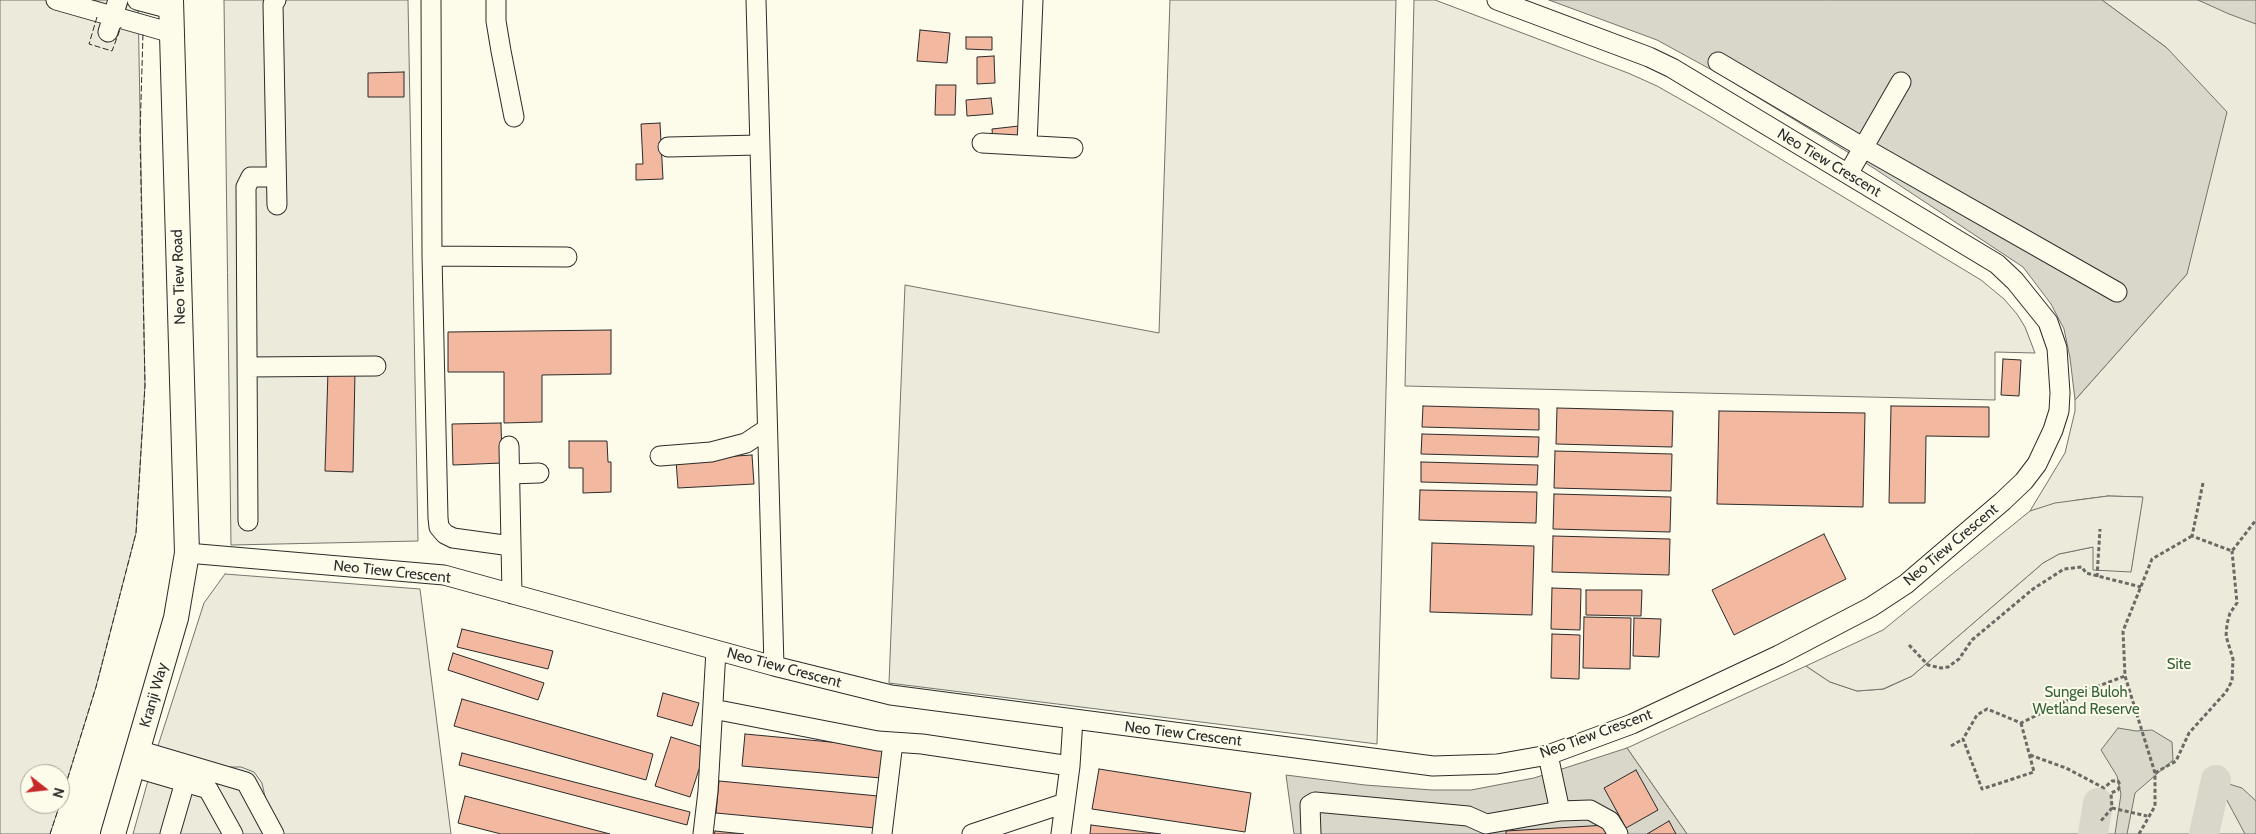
<!DOCTYPE html>
<style>
body{margin:0}
#map{position:relative;width:2256px;height:834px;overflow:hidden;background:#fdfbea;font-family:Cabin,sans-serif}
canvas{display:block}
.north{position:absolute;left:20px;top:764px;width:50px;height:50px;box-sizing:border-box;background:#fdfbea;border:1px solid #a9a89e;border-radius:50%;rotate:106deg;font-size:14px;font-weight:700;line-height:20px;text-align:center;color:#2b2b2b}
.north::after{content:'';display:block;margin:auto;width:18px;height:22px;background:#c62828;clip-path:polygon(50% 0,100% 100%,50% 72%,0 100%)}
</style>
<div id="map">
<canvas width="2256" height="834"></canvas>
<div class="north">N</div>
</div>
<script>
const g = document.querySelector('canvas').getContext('2d');
g.lineJoin = 'round';
function paint(path, color) {
  g.fillStyle = color;
  g.fill(path, 'evenodd');
}
function shape(rows) {
  const path = new Path2D();
  for (const r of rows) {
    path.moveTo(r[0], r[1]);
    for (let i = 2; i < r.length; i += 2) path.lineTo(r[i], r[i + 1]);
  }
  return path;
}
function stroke(path, color, width, dash) {
  g.strokeStyle = color;
  g.lineWidth = width;
  g.lineCap = dash ? 'butt' : 'round';
  g.setLineDash(dash || []);
  g.stroke(path);
}
function write(font, color, halo, rows, align = 'center') {
  g.font = font + ' Cabin,sans-serif';
  g.lineWidth = 4;
  g.setLineDash([]);
  g.textBaseline = 'middle';
  g.strokeStyle = halo;
  g.fillStyle = color;
  for (const [text, x, y, turn = 0] of rows) {
    g.save();
    g.translate(x, y);
    g.rotate((+turn || 0) * Math.PI / 180);
    g.textAlign = isNaN(turn) ? turn : align;
    if (halo) g.strokeText(text, 0, 0);
    g.fillText(text, 0, 0);
    g.restore();
  }
}
const green = shape([
 [0,0,138,0,145,385,136,533,96,687,60,803,60,774,30,774,30,804,60,804,50,834,0,834,0,0],
 [224,0,408,0,418,541,231,545,224,0],
 [1170,0,1396,0,1377,744,889,683,905,285,1159,333,1170,0],
 [1414,0,1435,0,1628,73,1657,86,1701,111,1981,280,2004,299,2017,314,2025,327,2035,353,1995,352,1995,400,1405,386,1414,0],
 [2102,0,2256,0,2256,834,1687,834,1627,748,1806,666,1830,682,1857,691,1884,689,1912,676,2043,563,2059,554,2093,547,2131,571,2142,497,2108,496,2077,500,2030,511,2065,453,2075,411,2075,400,2187,274,2167,48,2102,0],
 [225,574,420,589,451,834,283,834,267,806,218,767,156,752,204,603,225,574]
]);
paint(green, '#ecebdb');
stroke(green, '#74746e', 1);
const parking = shape([
 [2108,496,2143,497,2131,572,2093,570,2093,547,2059,554,2043,563,1912,676,1883,689,1857,691,1830,682,1806,666,1883,630,2030,511,2055,503,2108,496],
 [156,752,218,767,241,767,254,772,262,783,267,806,283,834,133,834,156,752]
]);
paint(parking, '#eceadb');
stroke(parking, '#74746e', 1);
const water = shape([
 [1549,0,2102,0,2167,48,2227,112,2187,274,2075,400,2070,358,2064,329,2051,304,2023,267,1872,167,1721,75,1657,40,1549,0],
 [2198,0,2256,0,2256,24,2229,14,2198,0],
 [2118,728,2136,731,2152,730,2172,742,2173,760,2135,793,2127,834,2115,834,2121,794,2117,776,2101,750,2118,728],
 [1627,748,1687,834,1294,834,1286,775,1365,785,1432,790,1471,790,1534,778,1627,748],
 [2216,780,2242,788,2256,801,2256,834,2245,834,2216,780]
]);
paint(water, '#d8d7c9');
stroke(water, '#74746e', 1);
stroke(shape([
 [2093,834,2098,803],
 [2204,834,2216,780]
]), '#d8d7c9', 30);
const building = shape([
 [920,30,950,33,947,63,917,61,920,30],
 [966,37,992,37,992,50,966,49,966,37],
 [994,56,995,83,977,84,977,57,994,56],
 [404,72,404,97,368,97,368,73,404,72],
 [936,85,956,85,955,115,935,115,936,85],
 [991,98,993,114,967,116,966,100,991,98],
 [660,123,663,179,636,180,636,164,643,164,641,124,660,123],
 [1019,126,1020,141,993,143,992,129,1019,126],
 [611,330,611,374,542,375,542,422,504,423,504,372,448,372,448,332,611,330],
 [2003,359,2021,360,2019,396,2001,395,2003,359],
 [328,371,355,372,353,472,325,471,328,371],
 [1423,406,1539,409,1539,430,1422,427,1423,406],
 [1891,406,1989,407,1989,437,1926,436,1925,503,1889,503,1891,406],
 [1557,408,1673,411,1672,447,1556,444,1557,408],
 [1719,411,1865,413,1863,507,1717,504,1719,411],
 [501,423,502,463,453,465,452,424,501,423],
 [1422,434,1539,437,1538,457,1421,454,1422,434],
 [569,441,607,441,608,462,611,462,611,492,583,493,583,468,569,468,569,441],
 [1555,451,1672,454,1671,491,1554,488,1555,451],
 [752,455,754,484,678,488,676,460,752,455],
 [1421,462,1538,465,1537,485,1421,482,1421,462],
 [1420,490,1537,492,1536,523,1419,520,1420,490],
 [1554,494,1671,497,1670,532,1553,529,1554,494],
 [1824,534,1846,579,1734,635,1712,590,1824,534],
 [1553,536,1670,539,1669,575,1552,572,1553,536],
 [1432,543,1534,546,1532,615,1430,612,1432,543],
 [1552,588,1581,589,1580,630,1551,629,1552,588],
 [1586,590,1642,590,1641,616,1586,615,1586,590],
 [1584,617,1631,618,1630,669,1583,668,1584,617],
 [1634,618,1661,619,1659,657,1633,656,1634,618],
 [462,629,553,651,548,669,457,647,462,629],
 [1552,634,1580,635,1579,679,1551,678,1552,634],
 [453,653,544,683,538,700,448,670,453,653],
 [663,693,699,703,692,726,657,716,663,693],
 [462,699,653,754,646,780,454,726,462,699],
 [745,734,884,747,881,778,742,766,745,734],
 [671,737,706,748,690,797,655,786,671,737],
 [462,753,690,812,687,825,459,765,462,753],
 [1099,769,1251,793,1245,832,1092,809,1099,769],
 [1636,770,1658,810,1626,828,1604,788,1636,770],
 [719,781,878,796,875,828,716,813,719,781],
 [465,796,610,834,501,834,458,823,465,796],
 [1669,821,1676,834,1647,834,1669,821],
 [1091,825,1161,834,1090,834,1091,825],
 [1607,825,1608,834,1506,834,1506,831,1607,825],
 [715,831,744,834,714,834,715,831]
]);
paint(building, '#f2b8a0');
stroke(building, '#2b2b2b', 1);
const minor = shape([
 [56,0,172,33],
 [137,0,171,9],
 [276,0,273,4,277,205],
 [431,0,432,256,438,518,439,527,445,534,453,538,511,546],
 [496,0,496,21,501,51,514,117],
 [756,0,774,666],
 [108,32,118,0],
 [1718,62,1864,148,2117,292],
 [982,143,1073,148],
 [1027,145,1033,0],
 [668,147,759,145],
 [1848,174,1901,82],
 [432,256,567,257],
 [247,367,376,366],
 [509,446,512,594],
 [660,456,711,452,746,443,767,429],
 [510,474,539,473],
 [248,521,246,187,251,177,276,177],
 [187,553,444,575,774,666,891,695,1433,766,1497,764,1548,755,1632,724,1779,655,1871,607,1906,584,2003,501,2024,481,2037,464,2053,430,2059,411,2060,393,2057,348,2048,322,2015,281,1997,264,1672,68,1649,57,1497,0],
 [713,709,878,741,922,744,1070,766],
 [138,750,246,782,274,834],
 [1548,755,1560,811],
 [133,767,208,789,233,834],
 [170,834,185,782],
 [703,834,708,791,716,650],
 [882,834,893,742],
 [972,834,1065,803],
 [1061,834,1070,766,1073,719],
 [1311,834,1310,805,1315,802,1468,816,1486,824,1560,811,1590,810,1610,821,1618,834]
]);
const major = shape([
 [113,834,176,618,187,553,171,0]
]);
stroke(minor, '#2b2b2b', 21);
stroke(major, '#2b2b2b', 26);
stroke(shape([
 [2203,483,2192,536,2232,551,2256,520],
 [2097,577,2100,529],
 [1909,645,1928,665,1941,668,1948,667,1959,659,1972,640,2033,589,2064,569,2082,567,2086,573,2141,587],
 [2021,723,2034,772,1982,789,1963,739,1977,715,1987,709,2021,723,2088,690,2125,676],
 [1951,746,1963,739],
 [2030,755,2066,768,2104,788,2112,781,2118,781,2120,785,2118,790,2111,793,2112,808,2100,822],
 [2155,773,2176,761,2189,733,2226,692,2232,681,2233,659,2226,636,2227,624,2230,613,2237,603,2232,551],
 [2112,808,2147,816],
 [2139,834,2155,806,2155,773,2125,676,2123,631,2152,559,2192,536]
]), '#6a6964', 3, [4, 2.5]);
stroke(minor, '#fdfbea', 19);
stroke(major, '#fdfbea', 24);
stroke(shape([
 [97,17,89,44,112,51,121,27],
 [60,803,96,687,136,533,145,385,140,135,143,33],
 [50,834,60,804]
]), '#2b2b2b', 1, [6, 2.5]);
write('15px', '#2b2b2b', '#fdfbea', [
 ["Neo Tiew Crescent",1829,163,31],
 ["Neo Tiew Road",179,277,-92],
 ["Neo Tiew Crescent",1951,545,-40],
 ["Neo Tiew Crescent",392,572,6],
 ["Neo Tiew Crescent",784,668,15],
 ["Kranji Way",154,695,-74],
 ["Neo Tiew Crescent",1183,734,7],
 ["Neo Tiew Crescent",1596,734,-20]
]);
write('15px', '#34623c', '#fdfbea', [
 ["Site",2179,665],
 ["Sungei Buloh",2086,693],
 ["Wetland Reserve",2086,710]
]);
</script>
